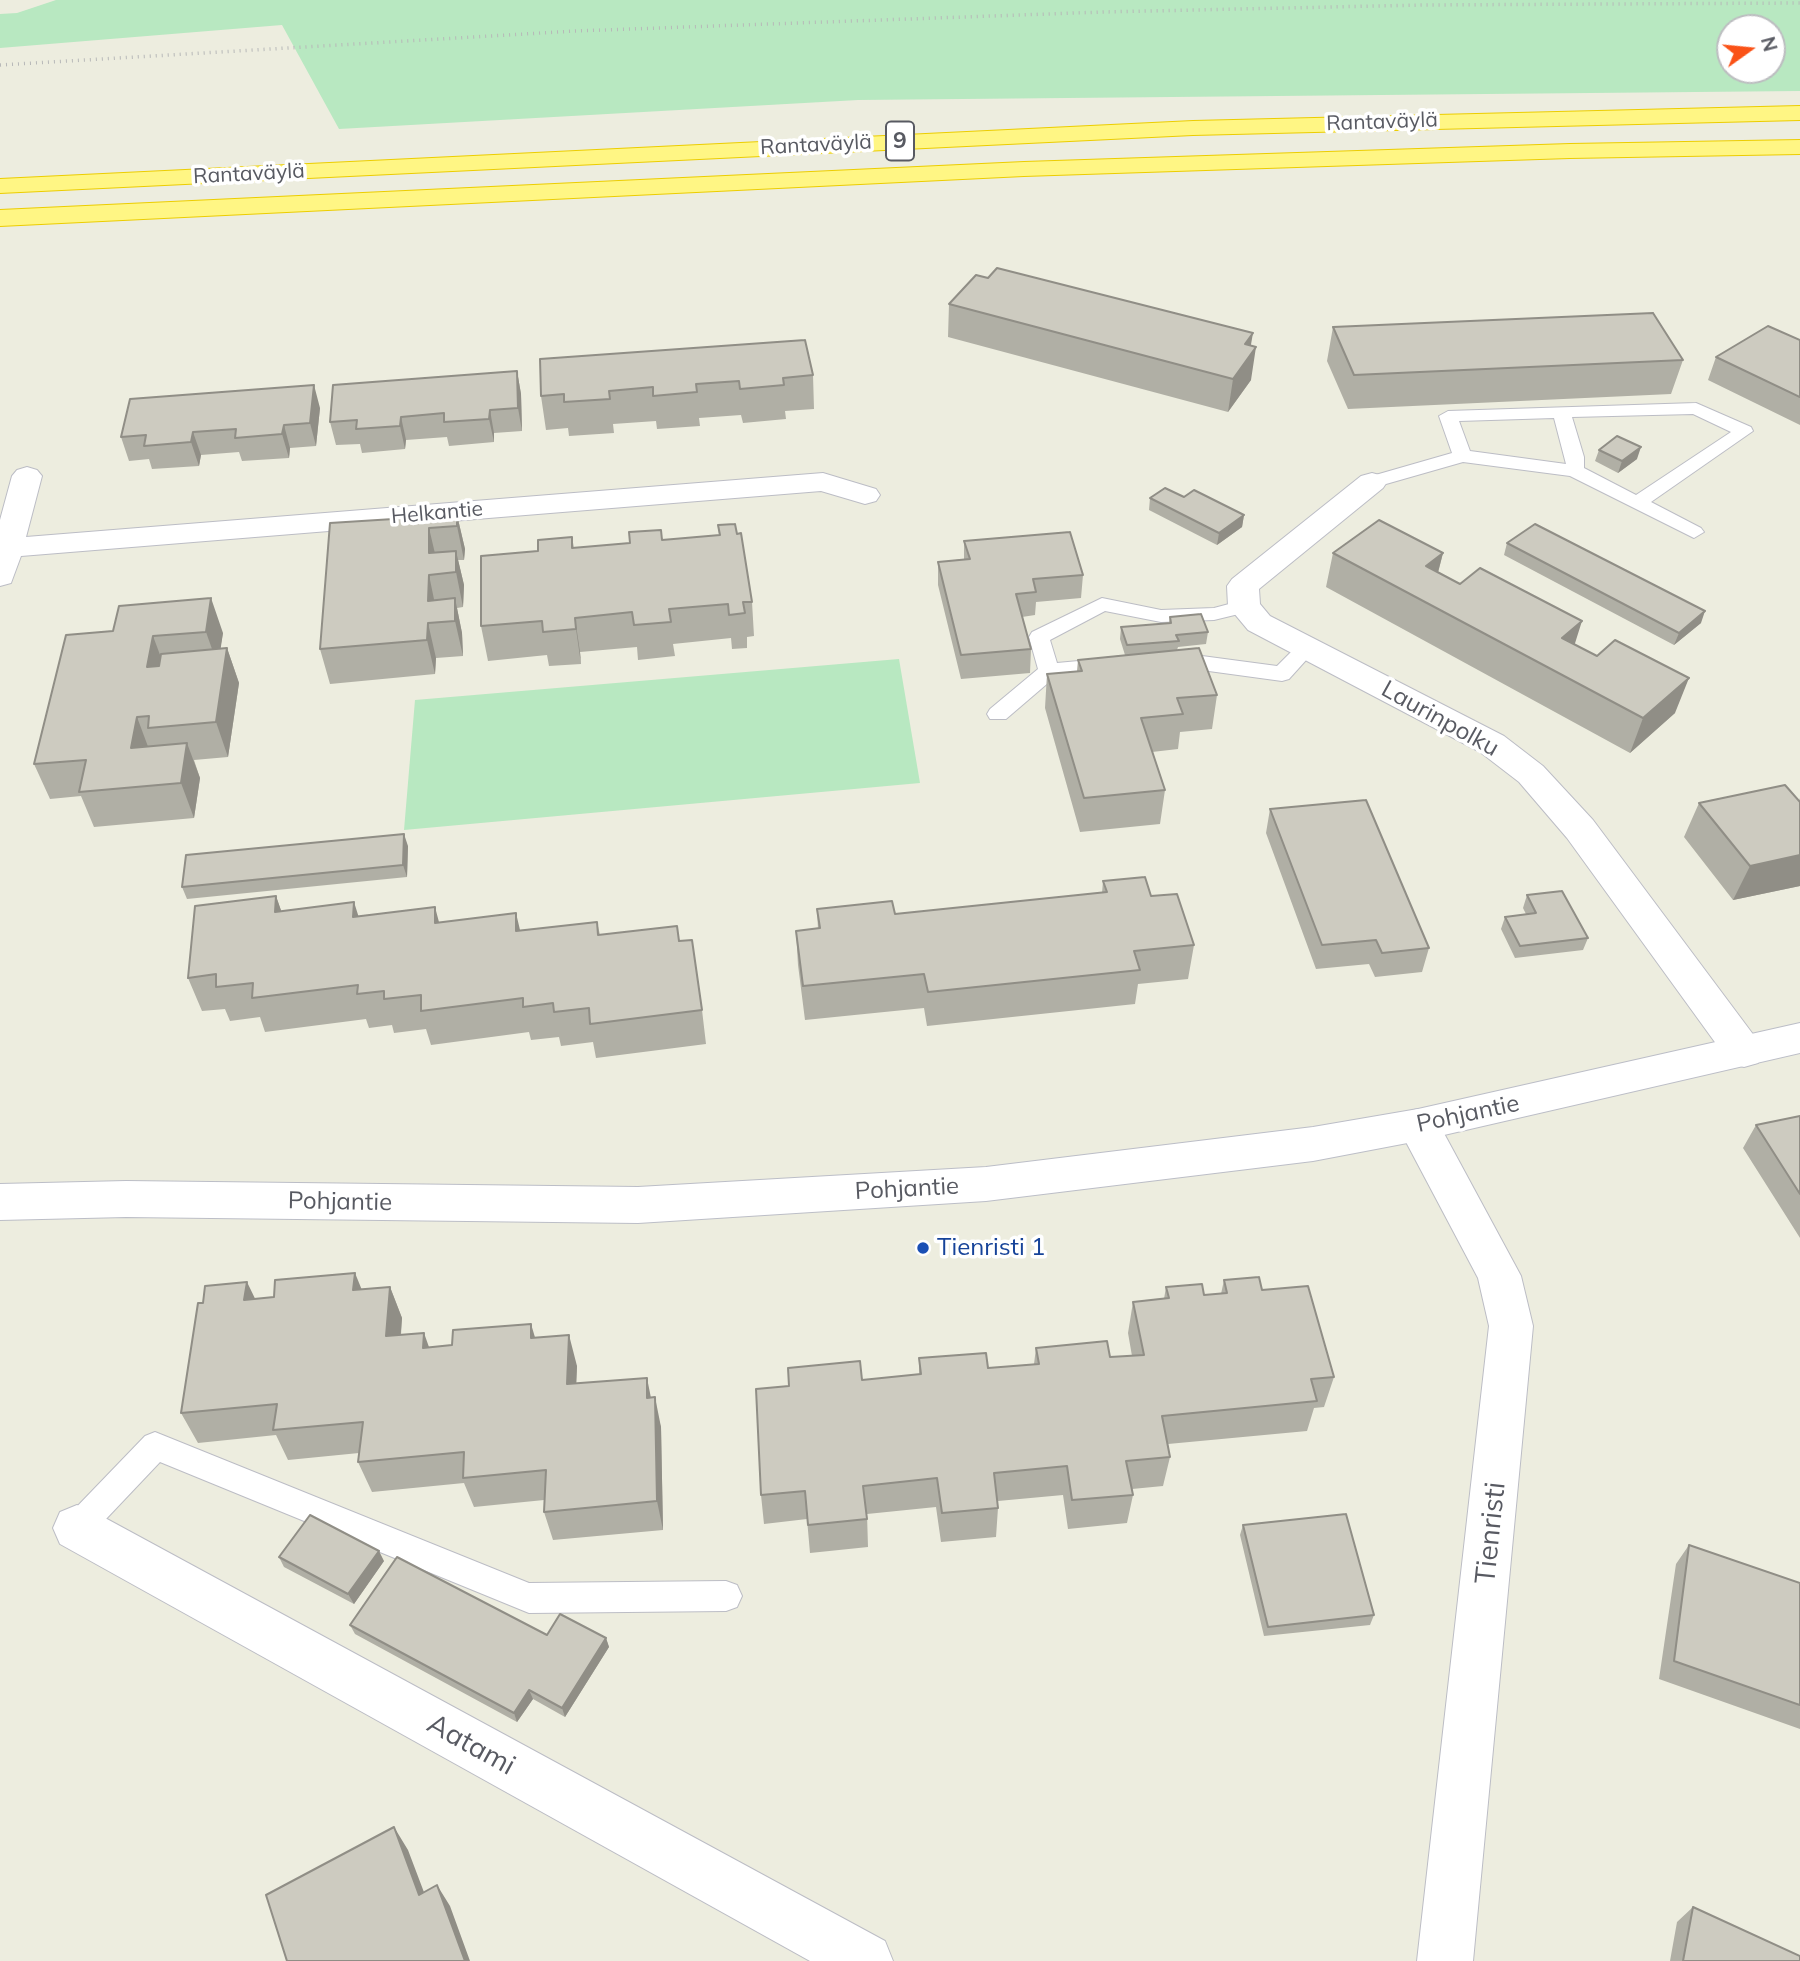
<!DOCTYPE html>
<meta charset="utf-8">
<style>
body{margin:0}
#map{position:relative;width:1800px;height:1961px;overflow:hidden;background:#ededdf;font-family:Mulish,sans-serif}
canvas{display:block}
.north{position:absolute;left:1716px;top:14px;width:70px;height:70px;box-sizing:border-box;background:#fff;border:2px solid #bcbdc0;border-radius:50%;rotate:75deg;font-size:19px;font-weight:700;line-height:28px;text-align:center;color:#585a62}
.north::after{content:'';display:block;margin:auto;width:24px;height:32px;background:#fa5217;clip-path:polygon(50% 0,100% 100%,50% 72%,0 100%)}
</style>
<div id="map">
<canvas width="1800" height="1961"></canvas>
<div class="north">N</div>
</div>
<script>
const g = document.querySelector('canvas').getContext('2d');
g.lineJoin = 'round';
function paint(path, color) {
  g.fillStyle = color;
  g.fill(path, 'evenodd');
}
function shape(rows) {
  const path = new Path2D();
  for (const r of rows) {
    path.moveTo(r[0], r[1]);
    for (let i = 2; i < r.length; i += 2) path.lineTo(r[i], r[i + 1]);
  }
  return path;
}
function stroke(path, color, width, dash) {
  g.strokeStyle = color;
  g.lineWidth = width;
  g.lineCap = dash ? 'butt' : 'round';
  g.setLineDash(dash || []);
  g.stroke(path);
}
function write(font, color, halo, rows, align = 'center') {
  g.font = font + ' Mulish,sans-serif';
  g.lineWidth = 7;
  g.setLineDash([]);
  g.textBaseline = 'middle';
  g.strokeStyle = halo;
  g.fillStyle = color;
  for (const [text, x, y, turn = 0] of rows) {
    g.save();
    g.translate(x, y);
    g.rotate((+turn || 0) * Math.PI / 180);
    g.textAlign = isNaN(turn) ? turn : align;
    if (halo) g.strokeText(text, 0, 0);
    g.fillText(text, 0, 0);
    g.restore();
  }
}
paint(shape([
 [56,0,1800,0,1800,91,858,100,339,129,282,25,0,48,0,14,17,13],
 [1730,28,1772,28,1772,70,1730,70],
 [899,659,920,783,404,830,415,700]
]), '#b8e8c1');
const lane = shape([
 [1696,403,1751,427,1753,431,1651,502,1701,528,1704,532,1694,538,1570,476,1463,462,1372,488,1363,482,1365,478,1452,453,1439,416,1448,411,1696,403],
 [1693,414,1731,432,1636,495,1584,468,1584,457,1572,417,1693,414],
 [1554,418,1566,464,1470,451,1459,421,1554,418],
 [1102,598,1161,610,1214,608,1244,600,1251,601,1254,606,1251,611,1214,620,1161,622,1105,611,1050,640,1057,663,1111,658,1118,660,1121,665,1118,670,1055,677,1006,719,990,719,987,714,990,709,1038,669,1029,637,1032,632,1102,598],
 [1307,641,1314,643,1317,648,1289,679,1282,681,1172,666,1165,664,1162,659,1165,654,1172,652,1277,666,1300,643,1307,641],
 [155,1432,529,1583,726,1581,737,1585,742,1596,737,1607,726,1611,529,1613,160,1462,88,1538,77,1542,66,1538,62,1528,66,1518,145,1436,155,1432]
]);
const street = shape([
 [27,467,37,470,42,476,26,537,823,473,876,489,880,495,876,501,865,504,821,491,21,556,11,583,0,586,0,520,12,476,17,470,27,467],
 [1372,473,1383,476,1387,482,1383,488,1259,589,1260,604,1270,616,1504,736,1543,766,1593,820,1758,1041,1764,1052,1758,1063,1744,1067,1730,1063,1567,838,1519,782,1480,752,1248,630,1228,606,1227,586,1232,579,1361,476,1372,473],
 [1418,1109,1433,1113,1514,1263,1521,1276,1533,1326,1473,1961,1417,1961,1489,1326,1478,1278,1397,1125,1403,1113,1418,1109],
 [77,1505,94,1512,885,1941,893,1961,810,1961,60,1544,53,1528,60,1512,77,1505]
]);
const secondary = shape([
 [1800,1023,1800,1053,1418,1141,1313,1161,986,1201,638,1223,126,1217,0,1220,0,1184,126,1181,638,1187,986,1167,1313,1127,1418,1109,1800,1023]
]);
const highway = shape([
 [1800,106,1800,120,1193,135,0,193,0,179,1193,121,1800,106],
 [1800,140,1800,154,1570,158,1024,176,0,226,0,210,1024,162,1570,144,1800,140]
]);
stroke(lane, '#bcbdc5', 2);
stroke(street, '#bcbdc5', 2);
stroke(secondary, '#bcbec7', 2);
stroke(highway, '#eccd00', 2);
paint(lane, '#fff');
paint(street, '#fff');
paint(secondary, '#fff');
paint(highway, '#fff684');
stroke(shape([
 [0,65,575,31,1103,12,1422,5,1800,3]
]), '#b7b8b8', 3.5, [1, 5]);
paint(shape([
 [949,304,1251,345,1251,380,1228,412,948,337],
 [1333,327,1683,360,1671,394,1348,409,1327,361],
 [1800,340,1800,425,1708,380,1716,357],
 [517,371,521,394,522,431,494,433,494,442,449,446,447,437,406,440,405,449,362,453,360,444,336,445,330,422],
 [813,375,814,409,785,411,786,419,743,423,741,415,699,418,700,426,657,429,656,421,613,424,614,433,569,436,568,428,546,430,541,396],
 [320,408,316,446,290,448,289,458,242,461,239,452,201,455,199,466,152,469,149,459,129,461,121,437],
 [1599,450,1637,459,1618,473,1595,461],
 [1184,497,1244,515,1242,527,1217,545,1149,510,1150,498],
 [457,515,465,549,464,560,458,560,464,585,463,607,457,608,462,633,463,656,436,658,435,674,330,684,320,649,330,523],
 [718,525,752,602,754,636,747,637,747,648,732,649,731,638,673,644,675,656,638,660,637,647,580,652,581,664,549,666,547,655,488,661,481,626,538,551,572,537,574,548,719,535],
 [964,541,1083,575,1081,598,1036,602,1035,615,1022,617,1031,649,1030,673,961,679,938,585,938,562,964,559],
 [1507,543,1701,623,1674,645,1504,555],
 [1333,553,1443,553,1438,573,1574,644,1675,713,1630,753,1326,587],
 [1170,617,1208,632,1206,644,1178,647,1177,650,1217,695,1212,729,1180,732,1178,749,1152,752,1165,790,1160,824,1080,832,1045,708,1047,674,1077,671,1078,660,1125,655,1120,639,1121,627,1169,623],
 [113,631,223,633,220,649,227,648,239,683,228,757,194,760,200,778,194,818,94,827,81,796,50,799,34,764],
 [1800,798,1800,886,1733,900,1684,837,1699,803,1799,801],
 [1270,809,1429,948,1422,972,1375,977,1369,964,1316,969,1266,833],
 [408,846,407,877,187,899,182,887],
 [1103,881,1151,896,1194,945,1188,979,1138,984,1135,1004,927,1026,924,1008,805,1020,798,965,796,931,818,929,817,909,895,914,1102,893],
 [1527,895,1588,938,1583,950,1515,958,1501,929,1505,917,1526,914,1523,908],
 [276,896,281,911,439,922,520,931,597,922,600,935,679,941,702,1010,706,1044,596,1058,593,1042,561,1046,559,1037,531,1040,529,1032,431,1045,426,1029,394,1033,392,1025,369,1028,366,1019,265,1032,260,1017,230,1021,225,1009,202,1011,188,978],
 [1800,1116,1800,1238,1743,1148,1756,1125],
 [1224,1280,1262,1290,1334,1377,1324,1407,1314,1408,1307,1431,1168,1444,1170,1457,1163,1486,1132,1489,1133,1495,1127,1523,1068,1529,1063,1495,998,1501,998,1508,996,1537,941,1542,936,1507,867,1514,868,1547,810,1553,807,1519,764,1524,761,1495,862,1380,919,1375,919,1358,988,1368,1034,1364,1036,1348,1110,1357,1132,1356,1128,1333,1133,1302,1164,1299,1166,1287,1204,1295,1221,1294],
 [390,1287,402,1318,401,1335,429,1347,535,1338,577,1366,576,1384,651,1397,661,1427,663,1530,553,1540,544,1512,544,1500,474,1507,464,1483,372,1492,358,1462,359,1453,288,1460,276,1435,198,1443,181,1413,255,1299],
 [1243,1525,1374,1615,1370,1625,1264,1636,1240,1535],
 [1689,1545,1800,1583,1800,1729,1659,1679,1676,1564],
 [279,1557,384,1561,354,1604,284,1567],
 [350,1625,606,1638,609,1647,565,1717,533,1699,517,1722,355,1634],
 [1693,1907,1800,1961,1670,1961,1677,1922]
]), '#b0afa5');
paint(shape([
 [1253,333,1249,356,1256,347,1251,380,1228,412,1233,379,1245,344],
 [517,371,521,394,522,431,518,408],
 [314,385,320,408,316,446,310,423],
 [490,410,494,433,494,442,489,419],
 [401,417,406,440,405,449,400,426],
 [284,425,290,448,289,458,282,434],
 [193,432,201,455,199,466,191,442],
 [1641,447,1637,459,1618,473,1622,461],
 [457,515,465,549,464,560,457,526],
 [1244,515,1242,527,1217,545,1219,533],
 [429,528,437,562,429,553],
 [456,551,464,585,463,607,456,572],
 [1443,553,1434,587,1426,566],
 [429,575,436,609,428,601],
 [211,598,223,633,218,666,206,632],
 [455,598,462,633,463,656,455,621],
 [1705,611,1701,623,1674,645,1679,633],
 [575,618,580,652,581,664,576,629],
 [1582,621,1571,656,1562,638],
 [428,623,436,658,435,674,427,640],
 [153,636,166,671,147,667],
 [227,648,239,683,228,757,216,722],
 [1689,678,1675,713,1630,753,1643,718],
 [137,717,150,752,131,748],
 [187,743,200,778,194,818,181,783],
 [404,834,408,846,407,877,403,865],
 [1800,855,1800,886,1733,900,1750,866],
 [276,896,288,930,275,912],
 [354,902,365,937,353,917],
 [435,907,444,941,435,923],
 [516,913,524,947,516,931],
 [355,1273,368,1305,353,1290],
 [247,1282,262,1313,244,1300],
 [390,1287,402,1318,398,1367,386,1336],
 [531,1324,540,1354,531,1338],
 [424,1333,435,1364,423,1348],
 [569,1335,577,1366,575,1415,567,1384],
 [647,1378,653,1408,647,1398],
 [655,1397,661,1427,663,1530,657,1501],
 [379,1551,384,1561,354,1604,348,1594],
 [606,1638,609,1647,565,1717,562,1708],
 [529,1690,533,1699,517,1722,514,1713],
 [394,1827,408,1850,433,1916,419,1895],
 [437,1885,450,1906,470,1961,465,1961]
]), '#908e86');
const building = shape([
 [997,268,1253,333,1245,344,1256,347,1233,379,949,304,976,275,988,278,997,268],
 [1653,313,1683,360,1354,375,1333,327,1653,313],
 [1768,326,1800,340,1800,397,1716,357,1768,326],
 [805,340,813,375,783,378,784,385,740,389,739,381,696,384,697,392,653,396,653,387,609,391,610,399,564,402,564,394,541,396,540,359,805,340],
 [517,371,518,408,490,410,489,419,444,422,444,413,401,417,400,426,356,429,357,420,330,422,333,385,517,371],
 [314,385,310,423,284,425,282,434,235,438,236,429,193,432,191,442,144,446,146,435,121,437,130,399,314,385],
 [1617,436,1641,447,1622,461,1599,450,1617,436],
 [1165,488,1184,497,1194,490,1244,515,1219,533,1150,498,1165,488],
 [457,515,457,526,429,528,429,553,456,551,456,572,429,575,428,601,455,598,455,621,428,623,427,640,320,649,330,523,457,515],
 [1379,520,1443,553,1426,566,1460,584,1480,568,1582,621,1562,638,1597,656,1615,640,1689,678,1643,718,1333,553,1379,520],
 [735,524,737,534,741,533,752,602,743,602,745,613,729,615,728,604,669,609,671,622,634,625,632,612,575,618,576,629,543,632,542,621,481,626,481,556,538,551,538,540,572,537,572,548,630,543,629,532,661,530,662,540,720,535,718,525,735,524],
 [1535,524,1705,611,1679,633,1507,543,1535,524],
 [1070,532,1083,575,1033,579,1036,592,1016,594,1031,649,961,655,938,562,970,559,964,541,1070,532],
 [211,598,206,632,153,636,147,667,159,666,161,654,227,648,216,722,148,728,149,716,137,717,131,748,187,743,181,783,79,792,86,760,34,764,66,635,113,631,119,606,211,598],
 [1201,614,1208,632,1176,635,1179,641,1127,645,1121,627,1171,623,1170,617,1201,614],
 [1199,648,1217,695,1177,698,1183,714,1141,718,1165,790,1084,798,1047,674,1082,671,1078,660,1199,648],
 [1785,785,1800,802,1800,855,1750,866,1699,803,1785,785],
 [1366,800,1429,948,1382,953,1376,940,1322,945,1270,809,1366,800],
 [404,834,403,865,182,887,186,855,404,834],
 [1145,877,1151,896,1177,894,1194,945,1134,951,1140,970,928,992,924,974,803,986,796,931,820,928,817,909,892,901,895,914,1107,892,1103,881,1145,877],
 [1562,891,1588,938,1520,946,1505,917,1536,913,1527,895,1562,891],
 [276,896,275,912,354,902,353,917,435,907,435,923,516,913,516,931,597,922,598,935,677,926,679,941,692,940,702,1010,590,1024,589,1008,554,1012,553,1003,523,1007,523,998,421,1011,421,995,384,999,384,991,357,994,358,985,252,998,253,983,216,987,216,974,188,978,195,906,276,896],
 [1800,1116,1800,1194,1756,1125,1800,1116],
 [355,1273,353,1290,390,1287,386,1336,424,1333,423,1348,452,1345,453,1330,531,1324,531,1338,569,1335,567,1384,647,1378,647,1398,655,1397,657,1501,544,1512,546,1470,463,1478,464,1452,358,1462,363,1422,273,1430,277,1404,181,1413,198,1303,203,1303,205,1286,247,1282,244,1300,274,1297,275,1280,355,1273],
 [1259,1277,1262,1290,1308,1286,1334,1377,1311,1379,1317,1401,1162,1416,1170,1457,1126,1461,1133,1495,1072,1500,1067,1466,994,1473,998,1508,942,1513,937,1478,863,1486,867,1519,808,1525,805,1491,761,1495,756,1389,789,1386,788,1368,860,1361,862,1380,921,1374,919,1358,986,1353,988,1368,1039,1364,1036,1348,1107,1341,1110,1357,1144,1355,1133,1302,1169,1298,1166,1287,1202,1284,1204,1295,1227,1293,1224,1280,1259,1277],
 [1346,1514,1374,1615,1268,1627,1243,1525,1346,1514],
 [310,1515,379,1551,348,1594,279,1557,310,1515],
 [1689,1545,1800,1583,1800,1705,1674,1661,1689,1545],
 [397,1557,547,1635,560,1614,606,1638,562,1708,529,1690,514,1713,350,1625,397,1557],
 [394,1827,419,1895,437,1885,465,1961,287,1961,266,1895,394,1827],
 [1693,1907,1800,1956,1800,1961,1683,1961,1693,1907]
]);
paint(building, '#cdcbc0');
stroke(building, '#908e86', 2);
for (const [x, y, r, color] of [
 [923,1248,7,"#1a4fb4"]
]) {
  const dot = new Path2D();
  dot.arc(x, y, r, 0, 2 * Math.PI);
  g.fillStyle = color;
  g.fill(dot);
  stroke(dot, '#fff', 2.5);
}
write('21px', '#585a62', '#fff', [
 ["Rantaväylä",1382,122,-2],
 ["Rantaväylä",816,145,-3],
 ["Rantaväylä",249,174,-3],
 ["Helkantie",437,513,-5]
]);
for (const [x, y, w] of [
 [900,141,28]
]) {
  const box = new Path2D();
  box.roundRect(x - w / 2, y - 19.5, w, 39, 5);
  g.fillStyle = '#fff';
  g.fill(box);
  stroke(box, '#585a62', 2);
}
write('bold 23px', '#585a62', null, [
 ["9",900,141]
]);
write('24px', '#585a62', '#fff', [
 ["Laurinpolku",1440,719,29],
 ["Pohjantie",1468,1114,-12],
 ["Pohjantie",907,1189,-3],
 ["Pohjantie",340,1202,1]
]);
write('24px', '#164399', '#fff', [
 ["Tienristi 1",937,1248]
], 'left');
write('28px', '#585a62', '#fff', [
 ["Tienristi",1491,1533,-84],
 ["Aatami",471,1745,29]
]);
</script>
